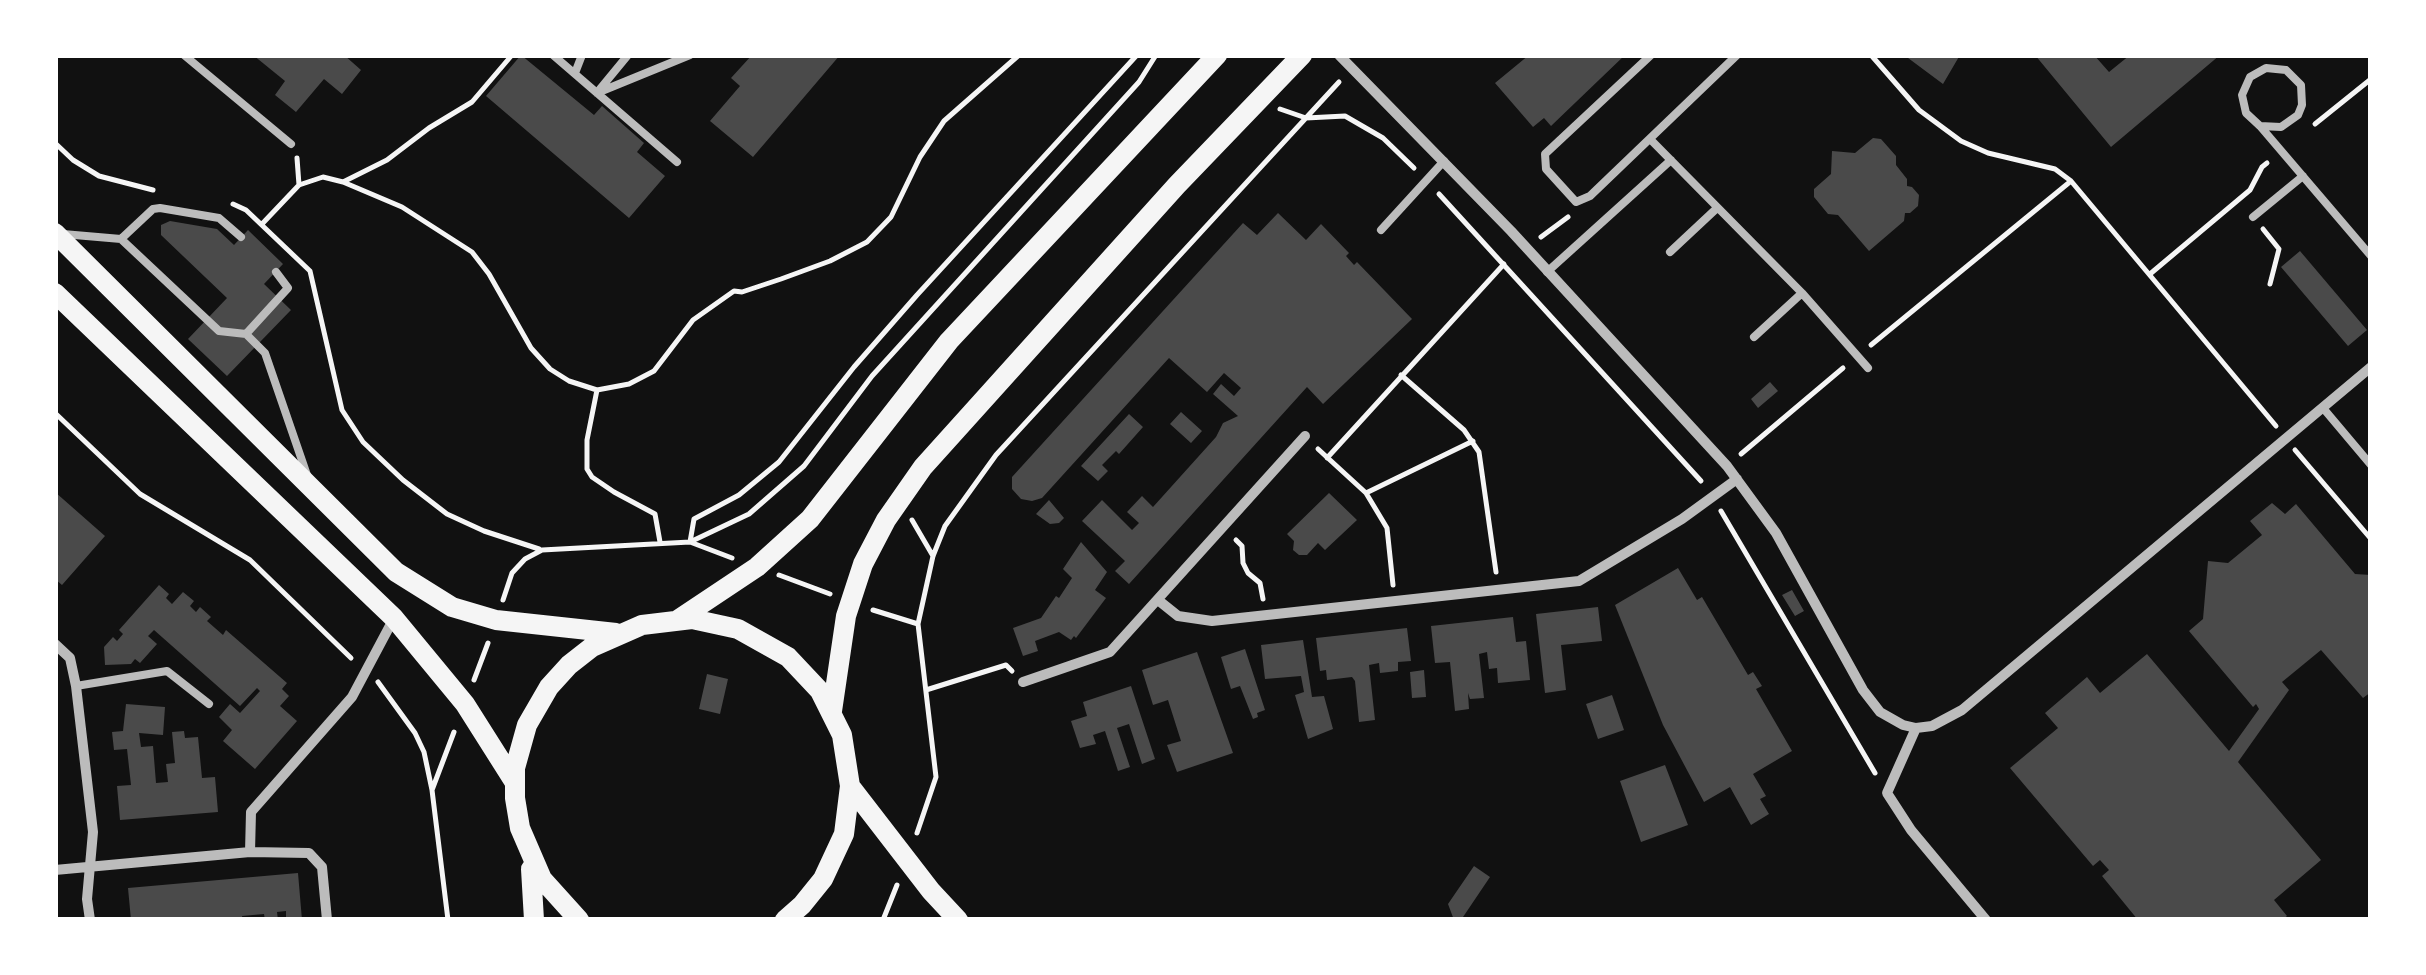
<!DOCTYPE html>
<style>
body{margin:0}
#map{position:relative;width:2426px;height:975px;overflow:hidden;background:#111;font-family:Karla,sans-serif}
canvas{display:block}
.frame{position:absolute;inset:0;border:58px solid #fff;pointer-events:none}
</style>
<div id="map">
<canvas width="2426" height="975"></canvas>
<div class="frame"></div>
</div>
<script>
const g = document.querySelector('canvas').getContext('2d');
g.lineJoin = 'round';
function paint(path, color) {
  g.fillStyle = color;
  g.fill(path, 'evenodd');
}
function shape(rows) {
  const path = new Path2D();
  for (const r of rows) {
    path.moveTo(r[0], r[1]);
    for (let i = 2; i < r.length; i += 2) path.lineTo(r[i], r[i + 1]);
  }
  return path;
}
function stroke(path, color, width, dash) {
  g.strokeStyle = color;
  g.lineWidth = width;
  g.lineCap = dash ? 'butt' : 'round';
  g.setLineDash(dash || []);
  g.stroke(path);
}
paint(shape([
 [253,55,344,55,361,70,342,94,324,79,296,112,275,95,285,81],
 [521,55,594,115,602,106,644,143,637,152,665,176,629,218,486,96],
 [752,55,758,58,760,55,840,55,753,157,710,121,740,86,731,78],
 [1529,55,1625,55,1551,126,1544,118,1533,127,1495,83],
 [1904,55,1960,55,1943,84],
 [2035,55,2094,55,2109,72,2130,55,2220,55,2111,147],
 [1873,138,1881,139,1896,156,1896,165,1907,179,1907,186,1912,187,1919,195,1918,206,1910,213,1905,213,1904,221,1869,251,1838,215,1828,214,1814,197,1814,189,1831,174,1832,151,1855,153],
 [1278,213,1306,240,1321,224,1349,253,1346,256,1354,265,1357,262,1412,319,1323,404,1307,387,1129,584,1115,571,1125,561,1082,521,1102,500,1132,530,1139,523,1127,512,1142,496,1153,507,1216,437,1223,423,1238,416,1213,394,1221,384,1234,396,1241,388,1224,373,1207,392,1169,358,1042,498,1032,501,1021,499,1012,489,1012,477,1243,223,1257,235],
 [170,221,217,229,234,245,248,230,283,264,264,284,291,310,227,376,188,339,227,298,161,235,161,225],
 [2300,251,2367,330,2348,346,2281,267],
 [1770,382,1778,391,1758,408,1751,399],
 [1181,412,1202,431,1191,443,1170,424],
 [1129,414,1143,427,1119,454,1116,451,1102,465,1108,471,1098,481,1081,466],
 [55,492,105,536,62,585,55,579],
 [1329,493,1357,520,1325,550,1318,543,1307,555,1299,555,1293,550,1294,541,1287,534],
 [1049,500,1064,518,1059,523,1050,524,1036,514],
 [2272,503,2285,514,2296,504,2355,574,2371,575,2371,692,2363,698,2321,650,2282,682,2289,690,2238,762,2321,860,2274,900,2287,916,2282,920,2138,920,2102,876,2109,870,2100,860,2093,866,2010,768,2058,728,2045,713,2087,677,2100,693,2147,654,2229,751,2259,709,2256,704,2253,707,2189,631,2203,619,2208,561,2228,563,2262,535,2250,521],
 [1081,542,1107,572,1095,590,1106,598,1076,638,1074,636,1071,640,1059,632,1035,641,1038,651,1023,656,1013,628,1041,618,1056,596,1059,598,1072,578,1063,569],
 [1678,568,1697,600,1702,597,1748,675,1753,672,1762,686,1756,689,1792,751,1753,774,1766,796,1760,799,1769,814,1751,825,1730,787,1704,802,1663,725,1615,605],
 [159,585,169,594,166,598,172,604,183,592,194,601,190,606,196,612,200,607,211,617,207,621,223,635,226,630,287,683,282,689,289,696,280,706,297,721,255,769,223,741,232,730,219,717,230,704,240,713,260,691,257,688,240,706,154,630,148,636,157,644,140,663,135,659,131,664,105,665,104,647,113,637,117,641,123,634,119,630],
 [1792,590,1804,611,1795,616,1782,595],
 [1598,607,1602,641,1561,645,1566,690,1545,693,1536,614],
 [1513,617,1516,642,1526,641,1530,680,1498,683,1497,668,1489,669,1487,652,1479,654,1484,698,1470,699,1468,693,1469,709,1455,711,1450,662,1435,663,1431,626],
 [1407,628,1411,661,1398,662,1398,671,1380,673,1379,663,1369,665,1375,720,1359,722,1355,681,1352,677,1327,680,1326,670,1320,671,1316,638],
 [1303,640,1312,697,1324,696,1333,729,1308,739,1295,695,1304,692,1301,676,1265,679,1261,645],
 [1245,649,1265,710,1257,713,1258,717,1253,719,1240,686,1231,689,1221,657],
 [1197,652,1233,753,1177,772,1167,745,1181,741,1168,700,1153,705,1142,670],
 [1424,670,1426,697,1412,698,1410,672],
 [707,674,728,679,720,714,699,709],
 [1131,686,1155,759,1142,764,1129,724,1117,728,1130,767,1118,771,1105,731,1093,735,1096,744,1080,748,1071,721,1087,716,1083,702],
 [1612,695,1624,730,1598,739,1586,704],
 [126,704,165,707,163,735,139,733,141,747,153,746,156,783,168,782,166,764,175,763,172,732,184,731,185,738,198,737,202,778,215,777,218,812,120,820,117,786,131,785,127,749,114,750,112,732,123,731],
 [1665,765,1688,825,1641,842,1620,781],
 [1474,866,1490,877,1461,920,1454,920,1448,904],
 [298,873,302,920,286,920,286,911,277,912,278,920,265,920,264,914,242,916,243,920,131,920,128,888]
]), '#4a4a4a');
stroke(shape([
 [1137,55,917,295,854,367,779,462,739,495,694,519,690,542,749,514,804,466,872,376,1139,82,1156,55],
 [1871,55,1919,110,1961,141,1988,153,2055,169,2071,181,2276,426],
 [1280,109,1306,118,1345,116,1383,138,1414,168],
 [2315,124,2371,79],
 [55,143,73,160,99,176,153,190],
 [297,158,299,185],
 [343,182,402,207,472,252,489,274,531,348,550,369,569,381,597,390,587,440,587,469,592,477,614,492,655,514,660,542],
 [1439,194,1701,481],
 [233,204,246,210,310,271,342,410,363,442,403,480,447,514,484,531,539,549],
 [262,224,299,185,323,177,343,182,387,160,429,128,472,102,512,55],
 [2263,229,2279,249,2270,284],
 [1541,237,1568,217],
 [2150,274,2250,190,2262,167,2267,163],
 [1871,345,2071,181],
 [1401,375,1464,430,1479,452,1496,572],
 [597,390,629,384,654,371,693,320,734,291,742,292,781,279,830,261,867,242,891,217,920,157,944,121,1019,55],
 [55,413,140,494,250,560,351,658],
 [1318,449,1366,493,1387,528,1393,585],
 [2295,450,2371,539],
 [1741,454,1843,368],
 [1327,458,1504,264],
 [1366,493,1473,441],
 [1721,511,1875,773],
 [912,520,933,556],
 [1236,540,1242,546,1243,563,1248,573,1260,583,1263,599],
 [779,575,830,594],
 [503,600,512,573,525,559,542,550,690,542,732,558],
 [873,610,918,624],
 [474,680,488,643],
 [378,682,415,733,424,752,432,790],
 [926,690,1006,665,1012,671],
 [917,833,936,777,918,624,933,556,945,526,996,455,1339,82],
 [448,920,432,790,454,732],
 [883,920,897,885]
]), '#f5f5f5', 5);
stroke(shape([
 [184,55,291,144],
 [553,55,677,162],
 [1651,55,1545,154,1546,169,1576,202,1590,196,1737,55],
 [575,73,582,55],
 [600,89,628,55],
 [597,93,690,55],
 [2260,126,2281,127,2298,115,2302,105,2301,85,2286,70,2266,68,2250,77,2242,95,2246,113,2260,126,2371,256],
 [1650,139,1802,293,1868,368],
 [2253,217,2303,176],
 [1381,230,1444,161],
 [63,234,121,239,219,331,246,334,265,353,307,475],
 [121,239,153,209,160,208,219,218,241,237],
 [1670,252,1716,209],
 [1547,272,1671,160],
 [246,334,288,288,276,272],
 [1754,337,1802,293],
 [2323,408,2371,465],
 [76,686,167,671,209,704]
]), '#bcbcbc', 8);
stroke(shape([
 [1339,55,1511,231,1727,466,1776,533,1863,690,1880,712,1903,725,1916,728,1932,726,1962,710,2371,367],
 [1158,600,1178,616,1212,621,1579,581,1682,519,1737,479],
 [55,644,70,658,76,686,93,832,87,899,90,920],
 [1023,682,1110,652,1305,436],
 [1916,728,1887,793,1911,830,1986,920],
 [250,852,251,812,352,697,394,618],
 [55,870,250,852,309,853,322,867,327,920]
]), '#bcbcbc', 10);
stroke(shape([
 [55,233,396,572,452,607,496,620,616,633],
 [55,293,394,618,465,704,515,783],
 [679,619,757,567,810,519,949,341,1217,55],
 [832,711,846,616,863,564,886,520,923,467,1177,185,1302,55],
 [850,786,931,891,958,920],
 [531,869,534,920],
 [579,920,542,879,520,828,515,798,515,768,527,725,549,687,569,665,592,647,642,625,692,619,738,629,788,657,820,691,842,735,850,786,844,834,823,879,802,905,785,920]
]), '#f5f5f5', 20);
</script>
